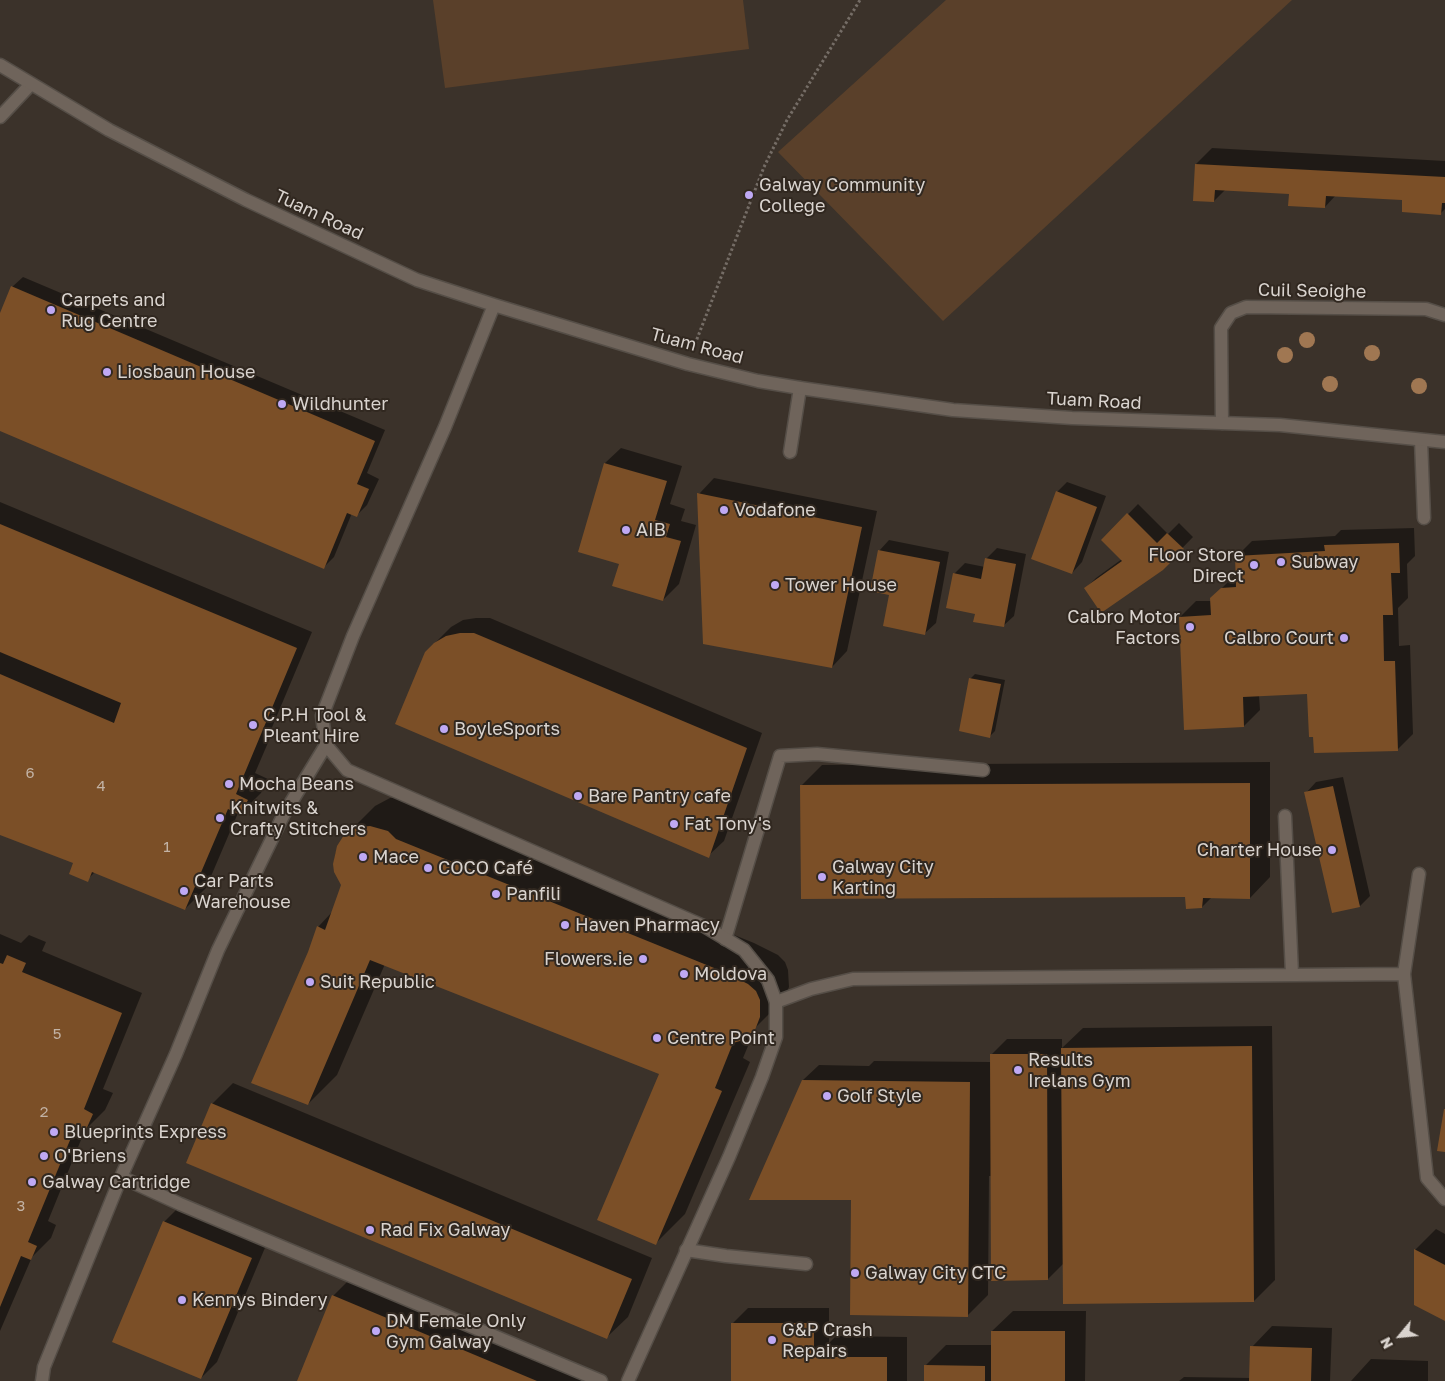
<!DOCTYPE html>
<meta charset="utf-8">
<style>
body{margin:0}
#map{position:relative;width:1445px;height:1381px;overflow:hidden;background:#3b322a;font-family:"Golos Text",sans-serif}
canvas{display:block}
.north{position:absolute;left:1375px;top:1311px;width:50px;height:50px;-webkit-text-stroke:4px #312820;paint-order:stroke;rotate:242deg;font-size:14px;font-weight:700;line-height:20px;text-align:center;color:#d9d3ce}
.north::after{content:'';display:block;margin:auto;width:18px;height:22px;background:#d9d3ce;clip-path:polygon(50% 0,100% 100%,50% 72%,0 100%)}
</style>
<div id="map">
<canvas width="1445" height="1381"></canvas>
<div class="north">N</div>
</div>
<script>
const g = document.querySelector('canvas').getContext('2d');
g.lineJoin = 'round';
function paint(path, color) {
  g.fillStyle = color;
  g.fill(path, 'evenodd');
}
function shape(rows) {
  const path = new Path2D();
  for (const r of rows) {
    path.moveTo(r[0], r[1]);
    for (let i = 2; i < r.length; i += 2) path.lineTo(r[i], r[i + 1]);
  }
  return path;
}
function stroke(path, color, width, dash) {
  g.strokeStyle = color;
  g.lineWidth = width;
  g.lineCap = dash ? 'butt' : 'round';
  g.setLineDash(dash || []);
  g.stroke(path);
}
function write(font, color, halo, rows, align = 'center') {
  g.font = font + ' "Golos Text",sans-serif';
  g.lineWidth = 4;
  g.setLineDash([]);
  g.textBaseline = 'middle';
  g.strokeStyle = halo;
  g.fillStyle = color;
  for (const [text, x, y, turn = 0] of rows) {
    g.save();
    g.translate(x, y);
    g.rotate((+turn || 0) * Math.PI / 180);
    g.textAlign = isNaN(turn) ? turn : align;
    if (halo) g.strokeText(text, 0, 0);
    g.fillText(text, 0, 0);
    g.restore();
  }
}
paint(shape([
 [433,0,743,0,749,49,445,88],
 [946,0,1292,0,943,321,778,152]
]), '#5a402a');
paint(shape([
 [1212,148,1445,161,1445,209,1441,213,1404,199,1336,195,1325,207,1290,193,1226,189,1214,201,1196,164],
 [23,277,385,430,367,473,379,479,367,505,357,515,352,513,334,557,324,567,0,430,0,317,12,287],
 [621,448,682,466,670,504,685,509,681,521,696,525,679,584,663,600,621,563,605,463],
 [714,478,877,511,847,651,832,667,699,494],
 [1067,482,1106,496,1082,562,1072,573,1057,492],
 [0,502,312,632,268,737,270,738,255,773,268,779,261,793,240,814,238,813,206,888,185,909,95,872,87,880,75,862,0,833],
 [1138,504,1168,534,1179,523,1193,537,1162,569,1086,588,1096,578,1122,559,1103,540],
 [1414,528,1415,556,1407,564,1408,598,1398,608,1399,646,1410,645,1413,734,1397,750,1308,693,1259,695,1260,710,1244,726,1180,617,1196,601,1212,601,1212,598,1236,574,1236,557,1252,541,1335,536,1341,530],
 [889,540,949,552,936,623,925,633,890,594,879,551],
 [997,548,1026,554,1014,616,1003,626,976,613,954,574,965,563,985,567,986,559],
 [476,618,490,618,762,733,724,841,708,856,426,652,451,627,463,620],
 [975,674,1005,680,995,731,990,736,970,679],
 [1270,762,1270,877,1250,898,1212,897,1202,907,1187,896,801,786,822,765],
 [1343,777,1370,896,1360,906,1306,793,1316,782],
 [400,797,426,810,754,943,778,955,785,962,788,970,789,987,784,999,756,1027,743,1058,750,1062,685,1214,656,1243,660,1073,385,964,337,1075,308,1104,309,952,318,927,333,911,343,885,334,864,335,855,338,846,345,836,375,806,390,798],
 [0,934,21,943,29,935,46,942,42,951,142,993,103,1089,113,1093,105,1110,85,1130,48,1221,56,1225,51,1238,32,1257,0,1331],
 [1272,1026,1275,1280,1254,1301,1064,1263,1048,1279,992,1176,989,1176,988,1295,967,1316,852,1199,803,1080,819,1065,869,1066,874,1061,991,1062,991,1055,1007,1039,1062,1039,1062,1048,1083,1028],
 [233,1083,652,1258,628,1317,607,1337,212,1104],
 [180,1206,267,1243,217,1362,201,1378,164,1222],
 [1436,1229,1445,1234,1445,1320,1415,1304,1415,1250],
 [354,1275,599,1381,298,1381,333,1296],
 [748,1308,829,1308,829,1343,836,1336,907,1337,907,1381,732,1381,732,1324],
 [1013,1311,1086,1311,1085,1381,925,1381,925,1366,946,1345,992,1345,992,1331],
 [1272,1326,1332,1328,1330,1381,1179,1381,1184,1377,1251,1378,1252,1347],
 [1371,1359,1428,1361,1428,1381,1351,1381]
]), '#0007');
paint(shape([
 [1195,164,1445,177,1445,203,1442,203,1441,215,1402,212,1402,200,1326,196,1325,208,1288,206,1289,194,1215,190,1214,202,1193,201],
 [11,286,375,441,357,484,369,489,357,517,347,513,324,569,0,431,0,313],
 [604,463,667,481,655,520,670,524,666,537,681,541,663,601,612,586,619,564,578,552],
 [1056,491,1097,507,1072,574,1031,559],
 [697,493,862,527,832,668,703,644],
 [1127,513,1157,543,1167,533,1184,549,1163,570,1101,613,1084,588,1122,561,1101,540],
 [0,524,297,648,236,794,248,800,240,815,228,809,185,910,92,872,88,882,69,874,73,863,0,835,0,674,114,723,121,703,0,652],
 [1399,543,1400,573,1391,573,1393,615,1383,615,1384,661,1395,661,1398,751,1314,753,1313,737,1309,737,1307,694,1243,697,1244,727,1184,730,1179,617,1211,615,1210,598,1221,588,1236,587,1235,556,1325,551,1324,545],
 [878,550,940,562,925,635,883,626,889,595,870,591],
 [985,558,1016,564,1004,627,973,622,975,614,946,608,953,573,981,579],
 [460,633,474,633,747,748,709,858,395,724,425,652,434,643,446,636],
 [969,678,1001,684,990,738,959,731],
 [1250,783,1250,899,1203,898,1202,908,1186,909,1185,897,801,899,800,785],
 [1333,786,1360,907,1332,913,1304,792],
 [370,826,388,831,396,839,724,972,748,984,756,991,760,1000,760,1017,755,1030,740,1041,733,1043,715,1088,722,1091,656,1245,597,1220,659,1074,370,960,308,1105,251,1083,308,952,317,926,325,930,341,885,334,872,333,864,337,846,344,835,354,829,360,827],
 [7,955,26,963,22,972,122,1013,84,1109,93,1114,85,1132,75,1128,28,1242,37,1246,31,1260,21,1256,0,1307,0,963,3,964],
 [1252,1046,1254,1302,1063,1304,1061,1048],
 [990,1054,1047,1054,1048,1280,991,1281],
 [802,1080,970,1082,968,1317,850,1315,851,1200,749,1200],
 [211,1103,632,1279,607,1339,186,1163],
 [1444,1109,1445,1109,1445,1152,1437,1151],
 [163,1221,252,1258,201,1379,112,1342],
 [1414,1249,1445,1265,1445,1321,1414,1305],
 [332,1295,537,1381,297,1381],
 [731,1323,814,1323,814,1357,887,1357,887,1381,731,1381],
 [991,1331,1065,1331,1065,1381,991,1381],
 [1250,1346,1312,1348,1311,1381,1249,1381],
 [924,1365,985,1366,985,1381,924,1381]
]), '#7b4f27');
const lane = shape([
 [1421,440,1424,518],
 [790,452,800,388],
 [1285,816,1292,974],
 [1419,874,1404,974,1427,1178,1445,1199],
 [725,939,780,756,817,754,983,770],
 [776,1002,811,989,853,979,1404,974],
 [121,1177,180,1204,601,1381],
 [686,1250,726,1256,806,1264],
 [42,1381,44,1367,121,1177,176,1054,218,950,284,814,326,745]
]);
const street = shape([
 [0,117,31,84],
 [1222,423,1221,328,1231,313,1246,307,1426,309,1445,315]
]);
const secondary = shape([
 [0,65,109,130,246,200,417,280,494,305,688,364,758,381,800,388,953,410,1072,418,1280,425,1445,442],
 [494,305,445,427,353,636,322,716,326,745,347,770,706,927,744,950,768,980,776,1002,776,1037,762,1077,729,1157,628,1381]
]);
stroke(lane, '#554e47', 15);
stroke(street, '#554e47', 15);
stroke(secondary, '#554e47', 15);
stroke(shape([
 [695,344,764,167,787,120,860,0]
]), '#756d66', 3, [2.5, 2.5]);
stroke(lane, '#6f645b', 12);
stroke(street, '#6f645b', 12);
stroke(secondary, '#6f645b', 12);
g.fillStyle = '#a07752';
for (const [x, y] of [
 [1307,340],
 [1372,353],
 [1285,355],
 [1330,384],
 [1419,386]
]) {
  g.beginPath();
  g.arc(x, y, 8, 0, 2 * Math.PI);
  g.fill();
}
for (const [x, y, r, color] of [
 [749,195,5,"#bfa9f4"],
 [51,310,5,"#bfa9f4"],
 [107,372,5,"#bfa9f4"],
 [282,404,5,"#bfa9f4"],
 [724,510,5,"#bfa9f4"],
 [626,530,5,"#bfa9f4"],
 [1281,562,5,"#bfa9f4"],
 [1254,565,5,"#bfa9f4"],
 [775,585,5,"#bfa9f4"],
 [1190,627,5,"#bfa9f4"],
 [1344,638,5,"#bfa9f4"],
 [253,725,5,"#bfa9f4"],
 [444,729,5,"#bfa9f4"],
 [229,784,5,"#bfa9f4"],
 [578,796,5,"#bfa9f4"],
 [220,818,5,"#bfa9f4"],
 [674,824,5,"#bfa9f4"],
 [1332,850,5,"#bfa9f4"],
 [363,857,5,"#bfa9f4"],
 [428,868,5,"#bfa9f4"],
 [822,877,5,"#bfa9f4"],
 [184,891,5,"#bfa9f4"],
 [496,894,5,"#bfa9f4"],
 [565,925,5,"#bfa9f4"],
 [643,959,5,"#bfa9f4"],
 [684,974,5,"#bfa9f4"],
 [310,982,5,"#bfa9f4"],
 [657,1038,5,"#bfa9f4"],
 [1018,1070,5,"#bfa9f4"],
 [827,1096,5,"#bfa9f4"],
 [54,1132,5,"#bfa9f4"],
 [44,1156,5,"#bfa9f4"],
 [32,1182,5,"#bfa9f4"],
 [370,1230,5,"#bfa9f4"],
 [855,1273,5,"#bfa9f4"],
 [182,1300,5,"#bfa9f4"],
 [376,1331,5,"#bfa9f4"],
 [772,1340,5,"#bfa9f4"]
]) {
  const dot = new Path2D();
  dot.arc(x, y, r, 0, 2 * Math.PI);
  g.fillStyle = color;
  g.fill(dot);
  stroke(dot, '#312820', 2);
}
write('15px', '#c2b2a4', null, [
 ["6",30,773],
 ["4",101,786],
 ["1",167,847],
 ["5",57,1034],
 ["2",44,1112],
 ["3",21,1206]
]);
write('18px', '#d9d3ce', '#312820', [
 ["Galway Community",759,185],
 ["College",759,206],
 ["Carpets and",61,300],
 ["Rug Centre",61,321],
 ["Liosbaun House",117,372],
 ["Wildhunter",292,404],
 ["Vodafone",734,510],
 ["AIB",636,530],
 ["Floor Store",1244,555,"right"],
 ["Direct",1244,576,"right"],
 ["Subway",1291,562],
 ["Tower House",785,585],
 ["Calbro Motor",1180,617,"right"],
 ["Factors",1180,638,"right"],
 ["Calbro Court",1334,638,"right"],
 ["C.P.H Tool &",263,715],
 ["Pleant Hire",263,736],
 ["BoyleSports",454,729],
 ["Mocha Beans",239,784],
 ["Bare Pantry cafe",588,796],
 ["Knitwits &",230,808],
 ["Crafty Stitchers",230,829],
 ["Fat Tony's",684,824],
 ["Charter House",1322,850,"right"],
 ["Mace",373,857],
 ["Galway City",832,867],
 ["Karting",832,888],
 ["COCO Café",438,868],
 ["Car Parts",194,881],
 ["Warehouse",194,902],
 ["Panfili",506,894],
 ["Haven Pharmacy",575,925],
 ["Flowers.ie",633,959,"right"],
 ["Moldova",694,974],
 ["Suit Republic",320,982],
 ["Centre Point",667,1038],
 ["Results",1028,1060],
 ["Irelans Gym",1028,1081],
 ["Golf Style",837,1096],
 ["Blueprints Express",64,1132],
 ["O'Briens",54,1156],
 ["Galway Cartridge",42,1182],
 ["Rad Fix Galway",380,1230],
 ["Galway City CTC",865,1273],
 ["Kennys Bindery",192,1300],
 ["DM Female Only",386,1321],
 ["Gym Galway",386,1342],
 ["G&P Crash",782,1330],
 ["Repairs",782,1351]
], 'left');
write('18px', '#d9d3ce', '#312820', [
 ["Tuam Road",319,215,25],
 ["Cuil Seoighe",1312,291,1],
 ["Tuam Road",697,346,15],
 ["Tuam Road",1094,401,3]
]);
</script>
